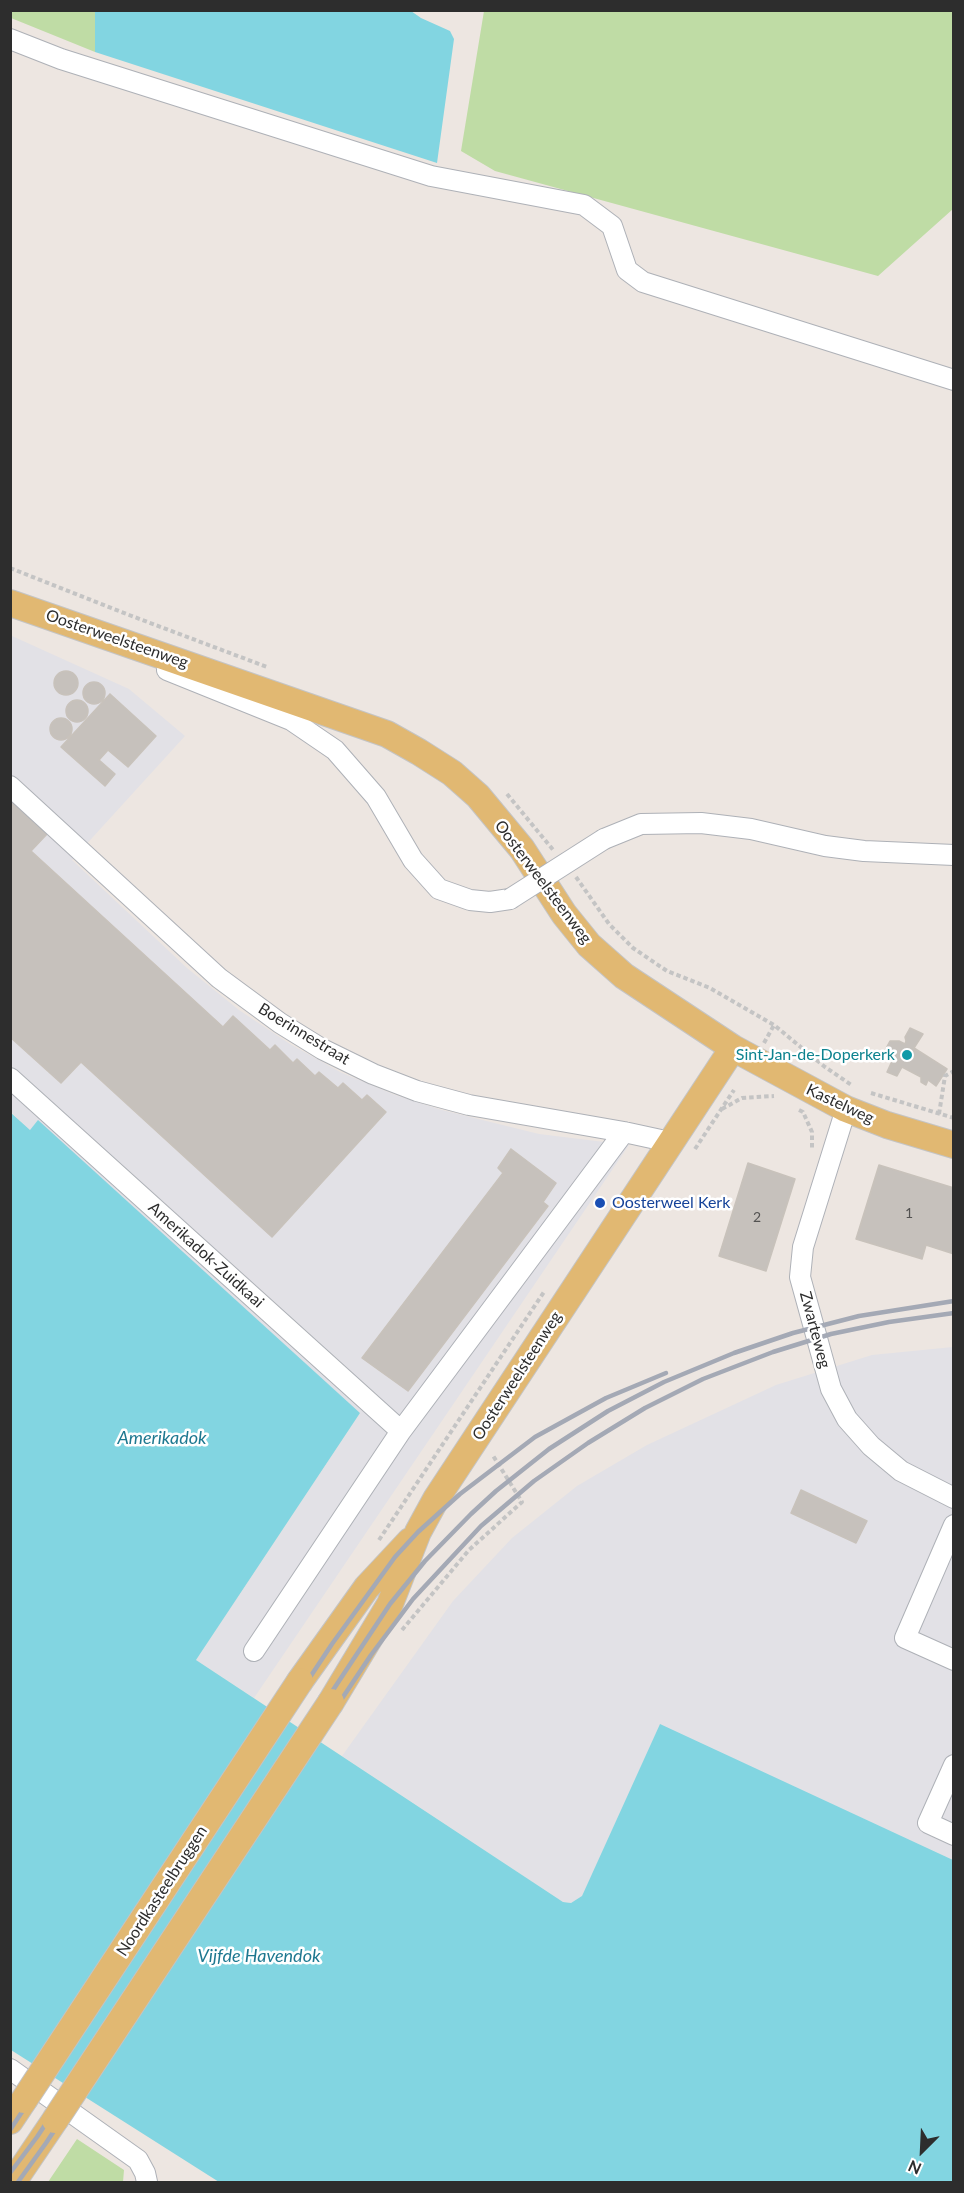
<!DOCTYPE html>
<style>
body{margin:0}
#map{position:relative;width:964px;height:2193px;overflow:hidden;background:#ede6e1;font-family:Lato,sans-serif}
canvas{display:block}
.frame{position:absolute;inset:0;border:12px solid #2d2d2d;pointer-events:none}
.north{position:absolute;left:892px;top:2121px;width:60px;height:60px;-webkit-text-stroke:4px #fff;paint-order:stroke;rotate:204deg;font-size:16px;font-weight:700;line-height:24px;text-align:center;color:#2d2d2d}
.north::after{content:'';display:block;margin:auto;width:21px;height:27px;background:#2d2d2d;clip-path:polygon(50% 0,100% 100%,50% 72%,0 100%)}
</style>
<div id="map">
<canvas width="964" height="2193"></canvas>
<div class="frame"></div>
<div class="north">N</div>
</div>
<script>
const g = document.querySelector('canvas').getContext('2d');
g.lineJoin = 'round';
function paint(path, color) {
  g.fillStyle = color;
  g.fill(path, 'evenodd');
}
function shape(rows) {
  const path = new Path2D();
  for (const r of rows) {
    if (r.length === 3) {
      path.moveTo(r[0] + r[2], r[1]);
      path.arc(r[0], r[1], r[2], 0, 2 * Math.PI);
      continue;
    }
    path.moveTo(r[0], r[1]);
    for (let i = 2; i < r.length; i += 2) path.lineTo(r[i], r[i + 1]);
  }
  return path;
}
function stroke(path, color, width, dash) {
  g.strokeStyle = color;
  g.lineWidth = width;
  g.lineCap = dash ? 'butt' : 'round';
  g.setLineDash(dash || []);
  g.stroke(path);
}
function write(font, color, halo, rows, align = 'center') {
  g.font = font + ' Lato,sans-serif';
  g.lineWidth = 5;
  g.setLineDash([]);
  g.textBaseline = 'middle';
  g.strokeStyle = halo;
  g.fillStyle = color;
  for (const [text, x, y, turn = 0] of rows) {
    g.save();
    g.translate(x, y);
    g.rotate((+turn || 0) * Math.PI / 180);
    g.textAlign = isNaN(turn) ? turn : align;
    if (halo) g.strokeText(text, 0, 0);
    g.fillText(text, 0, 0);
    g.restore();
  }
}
paint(shape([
 [12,636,129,689,185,736,72,860,187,968,239,1010,290,1044,340,1072,395,1095,442,1110,539,1134,629,1145,254,1698,196,1660,360,1413,38,1121,30,1130,11,1112,10,638],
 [953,1347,953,1860,660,1725,582,1897,571,1903,563,1902,342,1756,453,1601,512,1538,577,1486,647,1445,776,1385,872,1355]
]), '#e2e1e6');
paint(shape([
 [10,11,99,11,95,52,11,18],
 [484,11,953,11,953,209,878,276,495,171,461,151],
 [77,2139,124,2170,123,2182,48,2182]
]), '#bfdca5');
paint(shape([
 [95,10,411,11,421,18,450,31,454,39,437,163,95,52],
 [10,1112,30,1130,38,1120,360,1413,196,1660,563,1902,571,1903,582,1896,660,1724,953,1860,953,2182,219,2182,11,2050]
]), '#82d5e1');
const building = shape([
 [66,683,12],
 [94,693,11],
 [110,694,156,736,128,767,108,750,99,760,115,774,105,786,61,747,110,694],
 [77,711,11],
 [61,729,11],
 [10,800,47,834,31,851,223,1027,233,1016,270,1050,275,1045,293,1063,297,1059,315,1076,319,1072,338,1088,343,1083,362,1100,367,1095,386,1112,272,1237,81,1062,61,1083,10,1037,10,800],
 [910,1028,923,1034,914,1048,947,1069,936,1086,928,1080,926,1085,921,1082,921,1077,902,1067,897,1076,887,1072,892,1061,884,1052,890,1041,899,1041,905,1044,906,1041,905,1037,910,1028],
 [511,1149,556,1183,543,1202,548,1206,408,1391,362,1358,503,1173,498,1168,511,1149],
 [748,1163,795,1179,766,1271,719,1256,748,1163],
 [879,1165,954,1188,954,1254,926,1245,922,1259,856,1239,879,1165],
 [801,1490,867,1521,856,1543,791,1513,801,1490]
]);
paint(building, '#c6c1bc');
stroke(building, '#c8c2bb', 1.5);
const minor = shape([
 [10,39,61,59,431,176,584,205,612,226,627,270,643,282,954,380],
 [167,670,291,720,335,750,376,797,413,860,439,889,470,900,490,902,510,899],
 [10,786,219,978,280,1023,322,1049,373,1074,417,1091,469,1105,624,1132,670,1142],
 [604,839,641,824,701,823,751,829,825,846,864,851,954,855],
 [10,1078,401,1431],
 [846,1109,803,1247,800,1277,831,1389,847,1419,871,1446,901,1471,954,1498],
 [954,1525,905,1638,954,1660],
 [254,1651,401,1431,624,1132],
 [954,1765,928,1823,954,1835],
 [10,2069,138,2160,145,2173,147,2182]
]);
const major = shape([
 [10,603,387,734,419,752,452,773,478,796,522,849,564,914,589,945,624,976,733,1048,846,1109,887,1125,954,1145],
 [300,1681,367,1587,410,1541],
 [331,1702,390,1604,418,1532,436,1499,733,1048],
 [10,2121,24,2100],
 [13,2182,55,2120]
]);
stroke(minor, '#aeb1b7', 22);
stroke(major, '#c4c4c4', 28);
stroke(shape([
 [10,568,129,615,267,667],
 [507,794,554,851],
 [576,877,609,924,633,948,667,971,710,988,774,1025,825,1067,853,1086],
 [764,1043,774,1025],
 [871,1093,954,1118],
 [722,1109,742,1098,774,1096],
 [799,1110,803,1112,812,1132,812,1149],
 [939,1114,945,1076,954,1071],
 [695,1149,734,1090],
 [379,1540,544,1292],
 [402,1630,469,1550,522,1502,492,1454]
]), '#c4c4c4', 4, [4.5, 3]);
stroke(minor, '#fff', 20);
stroke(major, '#e1b872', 26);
stroke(shape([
 [10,2130,332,1644,395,1557,418,1532,460,1494,535,1437,606,1398,666,1373],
 [10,2173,37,2137,390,1604,425,1561,471,1514,496,1491,549,1449,608,1411,664,1382,734,1353,793,1333,859,1316,954,1301],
 [18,2182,46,2143,371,1655,413,1599,481,1526,534,1481,588,1443,645,1408,703,1379,773,1352,831,1334,889,1322,954,1313]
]), '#a4a9b5', 4.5);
const minorBridge = shape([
 [510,899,604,839]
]);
const majorBridge = shape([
 [24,2100,300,1681],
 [55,2120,331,1702]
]);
stroke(minorBridge, '#aeb1b7', 22, []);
stroke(majorBridge, '#c4c4c4', 28, []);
stroke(minorBridge, '#fff', 20);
stroke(majorBridge, '#e1b872', 26);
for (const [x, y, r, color] of [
 [907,1055,6,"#0f9aa8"],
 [600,1203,6,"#1a4fb4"]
]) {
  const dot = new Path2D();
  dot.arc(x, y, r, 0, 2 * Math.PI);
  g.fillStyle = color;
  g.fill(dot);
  stroke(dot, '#fff', 2);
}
write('14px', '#535251', null, [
 ["1",909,1213],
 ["2",757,1217]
]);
write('16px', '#2d2d2d', '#fff', [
 ["Oosterweelsteenweg",117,639,19],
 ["Oosterweelsteenweg",543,882,53],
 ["Boerinnestraat",304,1034,31],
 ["Kastelweg",840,1104,25],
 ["Amerikadok-Zuidkaai",206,1255,42],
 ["Zwarteweg",815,1330,75],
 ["Oosterweelsteenweg",517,1376,-57],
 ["Noordkasteelbruggen",162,1891,-57]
]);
write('16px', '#0d838f', '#fff', [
 ["Sint-Jan-de-Doperkerk",895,1055]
], 'right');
write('16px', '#164399', '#fff', [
 ["Oosterweel Kerk",612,1203]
], 'left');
write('italic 18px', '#1e7890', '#fff', [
 ["Amerikadok",162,1438],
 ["Vijfde Havendok",259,1956]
]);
</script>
